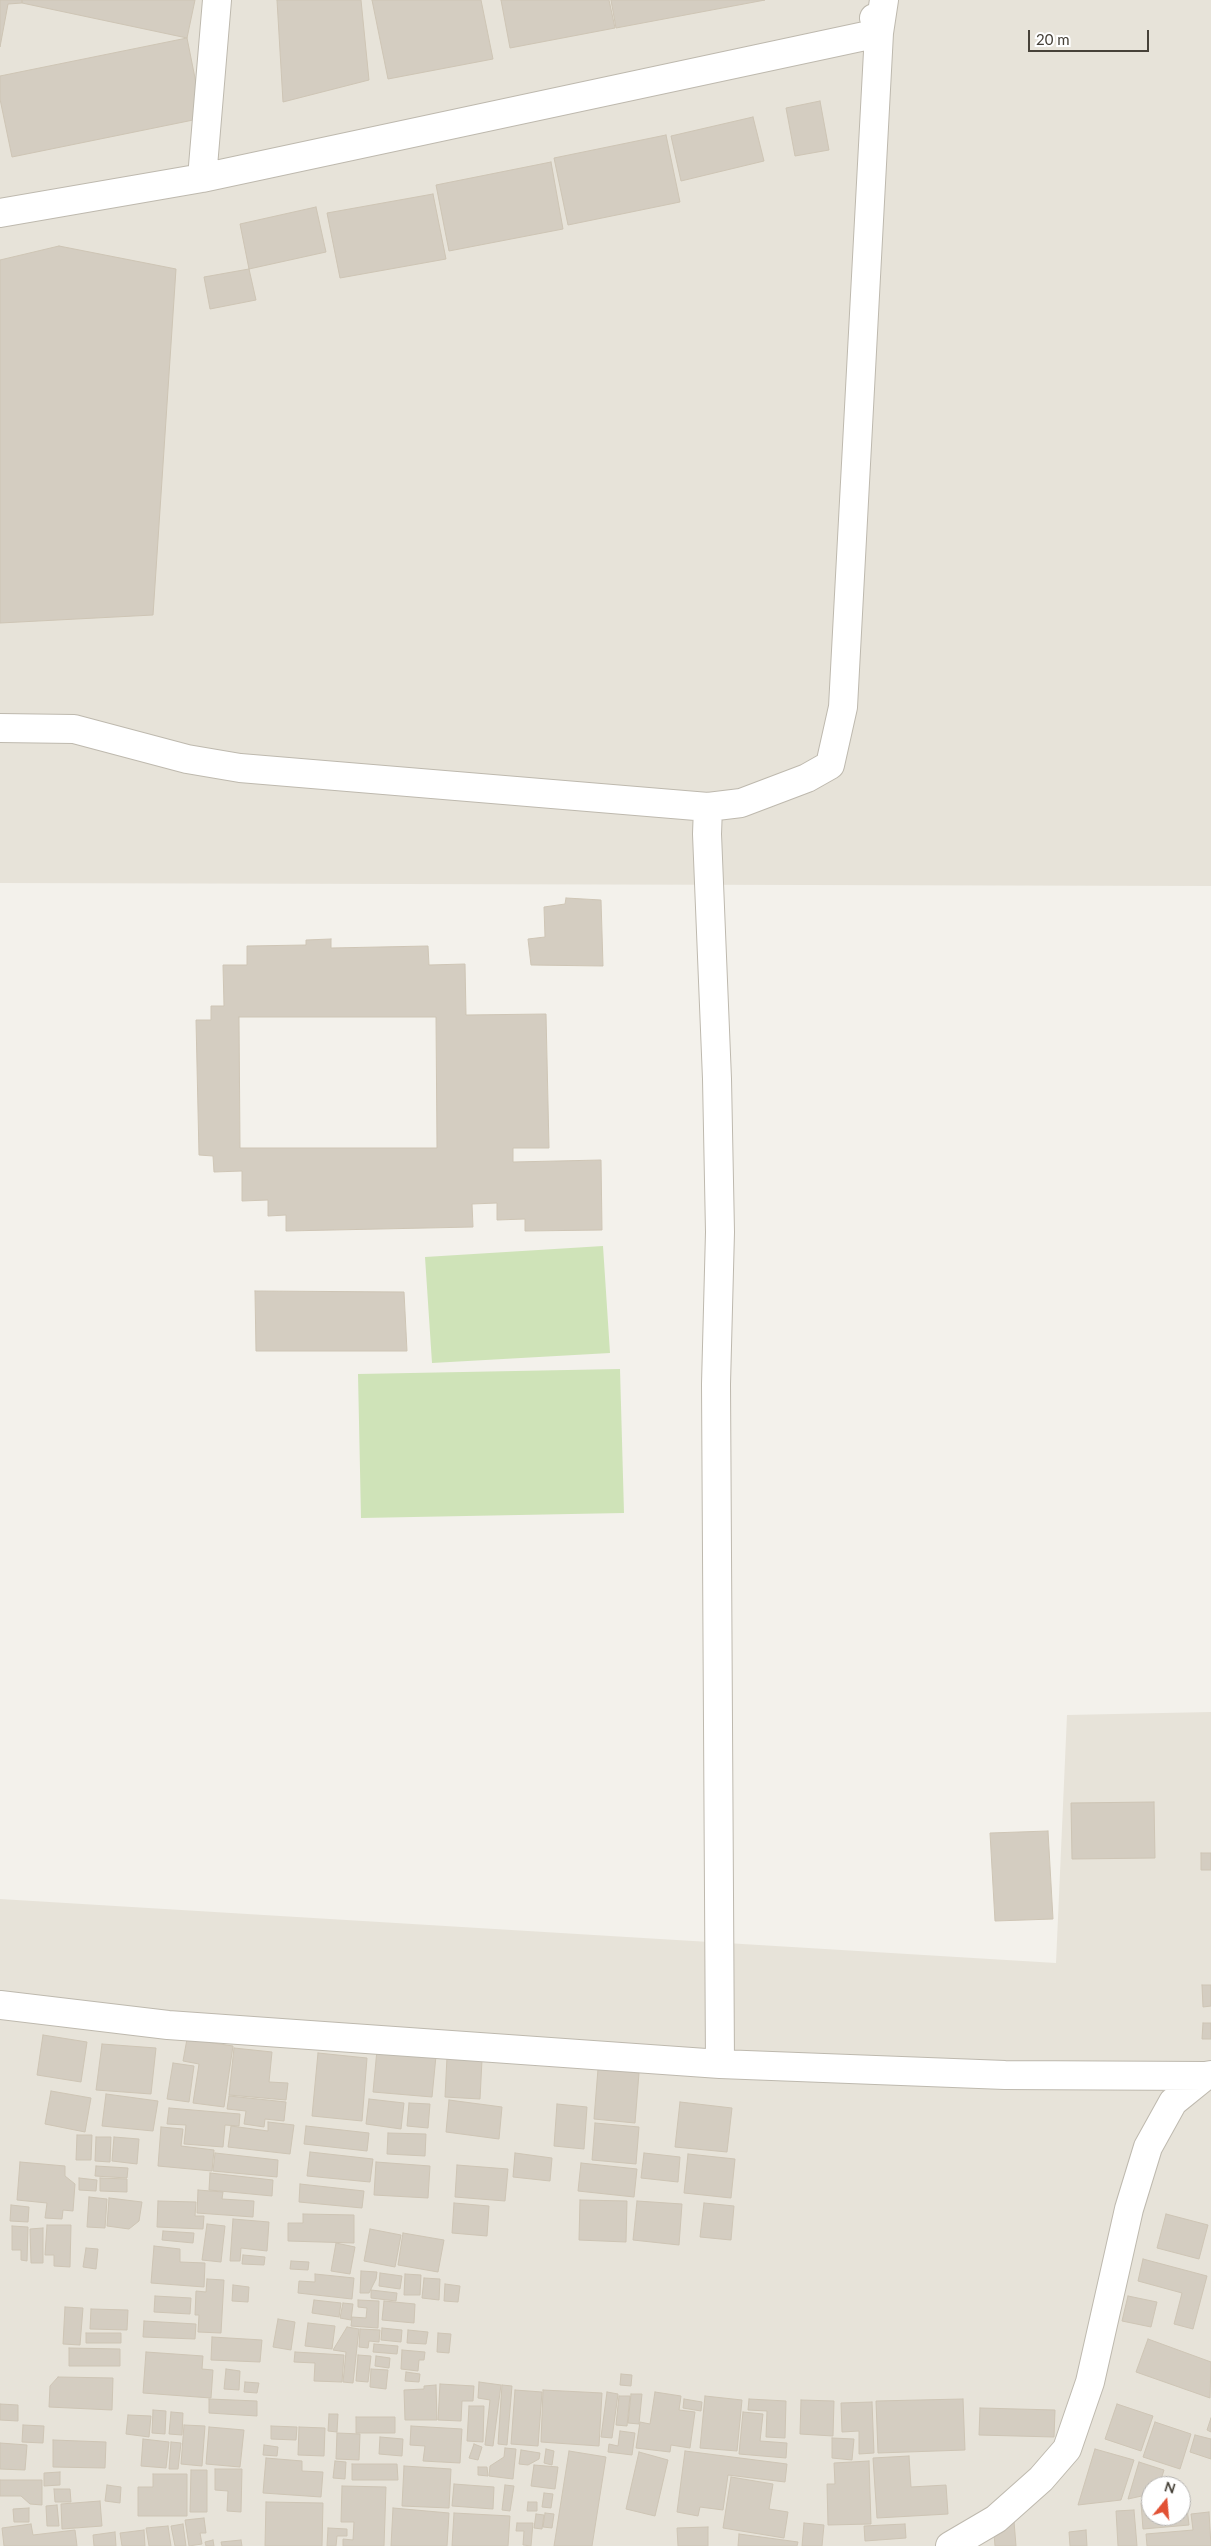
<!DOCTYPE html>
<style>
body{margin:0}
#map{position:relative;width:1211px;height:2546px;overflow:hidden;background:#f3f1eb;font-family:Lato,sans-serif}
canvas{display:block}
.north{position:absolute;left:1141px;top:2476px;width:50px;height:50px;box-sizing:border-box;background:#fff;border:1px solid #b5b3b0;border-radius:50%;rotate:17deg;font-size:14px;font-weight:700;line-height:20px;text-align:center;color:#474239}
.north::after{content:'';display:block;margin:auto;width:18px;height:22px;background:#e15134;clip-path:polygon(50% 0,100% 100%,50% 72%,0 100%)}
.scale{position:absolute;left:1028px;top:30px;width:121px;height:22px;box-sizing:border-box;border:2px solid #474239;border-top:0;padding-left:6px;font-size:15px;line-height:18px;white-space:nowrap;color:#474239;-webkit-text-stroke:4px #fff;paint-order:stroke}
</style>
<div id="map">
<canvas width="1211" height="2546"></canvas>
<div class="north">N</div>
<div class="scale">20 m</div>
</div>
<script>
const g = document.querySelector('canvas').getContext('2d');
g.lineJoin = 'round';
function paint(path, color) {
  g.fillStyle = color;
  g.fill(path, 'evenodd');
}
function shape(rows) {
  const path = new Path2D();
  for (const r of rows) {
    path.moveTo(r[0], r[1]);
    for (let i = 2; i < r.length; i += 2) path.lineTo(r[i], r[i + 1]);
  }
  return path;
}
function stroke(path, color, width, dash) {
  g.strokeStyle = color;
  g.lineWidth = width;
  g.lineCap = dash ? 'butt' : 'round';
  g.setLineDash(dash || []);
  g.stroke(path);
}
paint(shape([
 [0,0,1211,0,1211,886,0,883],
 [1211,1712,1211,2546,0,2546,0,1899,1056,1963,1067,1715],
 [1151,2486,1181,2486,1181,2516,1151,2516]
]), '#e7e3d9');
paint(shape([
 [603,1246,610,1353,432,1363,425,1257],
 [620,1369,624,1513,361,1518,358,1374]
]), '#cfe3b8');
const building = shape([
 [0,0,22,0,22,3,8,4,0,47,0,0],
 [22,0,195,0,187,38,22,3,22,0],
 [277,0,361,0,369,80,283,102,277,0],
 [372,0,481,0,493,59,388,79,372,0],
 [501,0,609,0,615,28,510,48,501,0],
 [611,0,765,0,616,28,611,0],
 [187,38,203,118,12,157,0,99,0,76,187,38],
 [820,101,829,150,795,156,786,108,820,101],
 [753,117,764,161,681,181,671,136,753,117],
 [666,135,680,202,568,225,554,158,666,135],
 [551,162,563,229,449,251,436,185,551,162],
 [433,194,446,259,340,278,327,213,433,194],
 [316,207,326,252,249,269,240,224,316,207],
 [59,246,176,269,153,615,0,623,0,260,59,246],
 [249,269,256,300,210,309,204,277,249,269],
 [566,898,601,900,603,966,531,965,528,939,545,937,544,907,565,904,566,898],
 [331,939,331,948,428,946,429,965,465,964,466,1015,546,1014,549,1148,513,1148,513,1162,601,1160,602,1230,525,1231,525,1219,497,1220,497,1203,472,1204,473,1227,286,1231,286,1215,268,1216,268,1200,242,1201,242,1171,214,1172,213,1156,199,1155,196,1020,211,1020,211,1006,224,1006,223,965,247,965,247,946,306,945,306,940,331,939],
 [239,1017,436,1017,437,1148,240,1148,239,1017],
 [255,1291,404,1292,407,1351,256,1351,255,1291],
 [1154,1802,1155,1858,1072,1859,1071,1803,1154,1802],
 [1048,1831,1053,1919,995,1921,990,1833,1048,1831],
 [1201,1853,1211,1853,1211,1870,1201,1870,1201,1853],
 [1202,1985,1211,1985,1211,2006,1203,2007,1202,1985],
 [1203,2023,1211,2023,1211,2039,1202,2039,1203,2023],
 [43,2035,87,2042,81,2082,37,2075,43,2035],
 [187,2039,233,2046,224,2107,193,2103,199,2064,183,2061,187,2039],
 [102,2044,156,2048,151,2094,96,2090,102,2044],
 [234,2048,272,2052,269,2082,288,2083,286,2100,229,2095,234,2048],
 [377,2050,436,2056,432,2097,373,2092,377,2050],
 [318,2053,367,2058,362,2121,312,2116,318,2053],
 [447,2057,482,2060,480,2099,445,2097,447,2057],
 [173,2063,194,2066,189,2102,167,2099,173,2063],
 [598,2069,639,2073,635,2123,594,2119,598,2069],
 [51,2091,91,2098,85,2132,45,2124,51,2091],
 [106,2094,158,2101,153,2131,102,2126,106,2094],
 [229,2096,286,2102,284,2121,265,2119,264,2127,244,2124,246,2111,227,2109,229,2096],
 [369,2099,404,2103,401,2129,366,2124,369,2099],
 [449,2100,502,2107,499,2139,446,2132,449,2100],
 [680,2102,732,2108,727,2152,675,2147,680,2102],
 [409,2103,430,2104,428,2128,407,2126,409,2103],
 [557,2104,587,2107,584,2149,554,2146,557,2104],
 [169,2108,240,2114,239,2126,225,2125,223,2147,184,2144,186,2125,167,2124,169,2108],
 [268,2122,294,2125,290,2154,228,2147,231,2126,268,2131,268,2122],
 [595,2123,639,2127,636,2164,592,2160,595,2123],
 [306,2126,369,2133,367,2151,304,2144,306,2126],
 [161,2127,183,2129,181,2146,214,2150,212,2171,158,2166,161,2127],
 [388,2133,426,2134,425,2156,387,2154,388,2133],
 [77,2135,92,2135,91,2160,76,2160,77,2135],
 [96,2137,111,2137,110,2162,95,2161,96,2137],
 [114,2137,139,2139,137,2164,112,2161,114,2137],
 [310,2152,373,2159,370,2182,307,2176,310,2152],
 [215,2153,278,2160,277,2177,213,2171,215,2153],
 [515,2153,552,2158,550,2181,513,2177,515,2153],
 [644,2153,680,2157,678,2182,641,2178,644,2153],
 [688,2154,735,2159,731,2198,684,2193,688,2154],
 [20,2162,65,2166,65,2176,75,2184,73,2211,63,2210,62,2219,45,2218,47,2203,17,2200,20,2162],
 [376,2162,430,2166,428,2198,374,2195,376,2162],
 [581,2163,637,2169,634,2197,578,2191,581,2163],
 [457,2165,508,2169,505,2201,455,2197,457,2165],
 [96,2166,128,2168,127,2178,95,2176,96,2166],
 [210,2173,273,2180,272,2196,209,2190,210,2173],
 [79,2178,97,2180,96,2191,79,2190,79,2178],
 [100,2178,127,2179,127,2192,100,2191,100,2178],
 [300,2184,364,2191,362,2208,299,2202,300,2184],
 [198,2190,223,2192,222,2199,254,2201,253,2217,197,2213,198,2190],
 [89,2197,107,2199,105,2228,87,2227,89,2197],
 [109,2198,142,2202,139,2221,129,2229,107,2226,109,2198],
 [580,2200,627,2201,626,2242,579,2240,580,2200],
 [158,2201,196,2202,195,2216,204,2216,203,2229,157,2227,158,2201],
 [637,2201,682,2204,679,2245,633,2240,637,2201],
 [454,2203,489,2206,487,2236,452,2233,454,2203],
 [704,2203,734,2206,731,2240,700,2237,704,2203],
 [11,2205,29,2207,28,2222,10,2221,11,2205],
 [303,2214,354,2215,354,2243,288,2241,288,2223,303,2223,303,2214],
 [1166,2214,1208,2225,1199,2259,1157,2248,1166,2214],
 [233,2219,269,2222,267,2251,241,2248,240,2261,230,2261,233,2219],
 [207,2224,225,2226,221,2262,202,2260,207,2224],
 [47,2225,71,2225,70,2267,54,2266,54,2255,45,2255,47,2225],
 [12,2226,28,2227,27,2261,21,2260,21,2250,12,2250,12,2226],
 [43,2228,43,2263,31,2263,30,2229,43,2228],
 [370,2229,401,2235,395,2267,364,2261,370,2229],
 [163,2231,194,2233,193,2243,162,2240,163,2231],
 [403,2233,444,2240,438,2272,398,2265,403,2233],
 [336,2243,355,2247,350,2274,331,2271,336,2243],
 [154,2246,180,2249,180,2262,205,2263,204,2287,151,2283,154,2246],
 [86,2248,98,2249,96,2269,83,2267,86,2248],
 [243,2255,265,2257,264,2265,242,2264,243,2255],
 [1143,2259,1207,2276,1193,2329,1174,2324,1182,2293,1138,2281,1143,2259],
 [291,2261,309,2262,308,2270,290,2269,291,2261],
 [361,2271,377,2272,376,2279,369,2293,360,2293,361,2271],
 [380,2273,402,2276,400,2289,379,2286,380,2273],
 [315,2274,354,2278,352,2299,298,2293,299,2281,315,2282,315,2274],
 [405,2274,421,2275,420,2295,404,2295,405,2274],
 [424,2278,440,2279,439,2300,422,2298,424,2278],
 [207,2279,224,2280,221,2333,198,2332,199,2315,195,2315,196,2291,206,2292,207,2279],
 [445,2284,460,2286,458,2302,444,2301,445,2284],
 [233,2285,249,2287,248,2302,232,2301,233,2285],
 [371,2290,397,2293,396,2301,371,2298,371,2290],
 [155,2296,191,2298,190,2314,154,2312,155,2296],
 [1128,2296,1157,2302,1151,2327,1122,2321,1128,2296],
 [314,2300,341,2303,339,2317,312,2313,314,2300],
 [358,2300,379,2301,378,2328,351,2326,352,2317,366,2318,367,2308,358,2307,358,2300],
 [384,2301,415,2304,414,2323,382,2320,384,2301],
 [343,2303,353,2304,351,2320,340,2318,343,2303],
 [65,2307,83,2308,80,2345,63,2344,65,2307],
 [91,2309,128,2310,127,2330,90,2329,91,2309],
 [278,2319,295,2322,291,2350,273,2347,278,2319],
 [144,2321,196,2324,195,2339,143,2337,144,2321],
 [308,2323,335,2326,332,2349,305,2346,308,2323],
 [347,2327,359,2329,353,2383,343,2382,346,2352,333,2350,347,2327],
 [382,2328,402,2330,401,2342,381,2340,382,2328],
 [360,2329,380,2330,379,2342,369,2341,368,2348,359,2347,360,2329],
 [408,2330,428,2332,426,2344,407,2343,408,2330],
 [86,2333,121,2333,121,2343,86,2343,86,2333],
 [438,2333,451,2334,449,2353,437,2352,438,2333],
 [212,2337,262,2340,260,2362,211,2360,212,2337],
 [1148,2339,1211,2362,1210,2398,1136,2372,1148,2339],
 [374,2344,398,2346,397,2354,373,2352,374,2344],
 [69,2348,120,2349,120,2366,69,2366,69,2348],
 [402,2350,425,2352,424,2360,419,2360,418,2371,401,2369,402,2350],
 [146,2352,203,2356,202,2369,213,2370,211,2398,143,2393,146,2352],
 [295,2352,344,2355,342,2382,314,2381,315,2363,294,2362,295,2352],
 [358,2355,371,2356,368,2382,356,2381,358,2355],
 [376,2356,390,2358,389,2368,375,2366,376,2356],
 [226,2369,240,2371,239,2390,224,2389,226,2369],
 [371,2369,388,2370,386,2389,370,2387,371,2369],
 [406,2372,420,2374,419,2382,405,2381,406,2372],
 [621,2374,632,2375,631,2386,620,2385,621,2374],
 [58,2377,113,2378,112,2410,49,2407,50,2386,58,2377],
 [245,2382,259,2383,257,2393,244,2392,245,2382],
 [479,2382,501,2385,493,2446,485,2445,490,2400,478,2398,479,2382],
 [440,2384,474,2386,473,2401,462,2401,461,2421,438,2420,440,2384],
 [436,2385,437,2420,405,2420,404,2390,424,2389,424,2386,436,2385],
 [502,2385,512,2386,507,2445,498,2444,502,2385],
 [515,2390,542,2392,538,2446,511,2444,515,2390],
 [543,2390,602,2393,599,2446,541,2442,543,2390],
 [607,2392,618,2394,612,2438,601,2437,607,2392],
 [655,2392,681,2396,679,2410,695,2412,690,2448,671,2445,670,2452,636,2448,640,2422,650,2424,655,2392],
 [631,2394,642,2394,639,2424,628,2423,631,2394],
 [619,2396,630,2396,627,2426,616,2425,619,2396],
 [705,2396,742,2400,737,2451,700,2448,705,2396],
 [209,2399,257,2401,257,2416,209,2413,209,2399],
 [684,2399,702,2402,701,2411,683,2408,684,2399],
 [749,2399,786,2401,785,2438,766,2437,767,2411,748,2410,749,2399],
 [963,2399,965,2450,878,2453,876,2401,963,2399],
 [801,2400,834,2401,833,2436,800,2434,801,2400],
 [872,2402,874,2453,859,2454,859,2431,842,2432,841,2403,872,2402],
 [0,2404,18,2405,18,2421,0,2420,0,2404],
 [1117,2404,1153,2416,1141,2451,1105,2439,1117,2404],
 [469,2406,484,2406,483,2442,467,2441,469,2406],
 [980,2408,1055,2410,1054,2437,979,2435,980,2408],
 [153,2410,166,2411,165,2434,152,2433,153,2410],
 [171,2412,183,2413,182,2435,169,2434,171,2412],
 [743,2412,763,2414,760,2441,787,2443,786,2458,739,2454,743,2412],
 [329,2414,338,2414,337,2432,328,2431,329,2414],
 [128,2415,151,2416,149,2437,126,2434,128,2415],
 [356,2417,395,2417,395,2433,356,2433,356,2417],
 [1211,2418,1211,2432,1207,2430,1211,2418],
 [1155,2422,1191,2434,1180,2469,1143,2457,1155,2422],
 [23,2425,44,2426,43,2443,22,2442,23,2425],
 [184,2425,205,2426,202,2466,181,2464,184,2425],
 [271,2426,297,2427,296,2440,271,2439,271,2426],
 [411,2426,462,2429,460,2463,423,2461,425,2446,410,2445,411,2426],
 [209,2427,244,2430,240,2467,206,2464,209,2427],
 [299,2427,325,2428,324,2456,298,2455,299,2427],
 [620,2431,635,2433,632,2455,608,2452,609,2444,618,2446,620,2431],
 [337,2433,360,2434,359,2460,336,2459,337,2433],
 [1195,2435,1211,2439,1211,2459,1190,2452,1195,2435],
 [380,2437,403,2439,402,2456,379,2454,380,2437],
 [832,2438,854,2439,852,2460,832,2458,832,2438],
 [143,2439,169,2442,166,2468,141,2466,143,2439],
 [53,2440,106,2442,105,2468,53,2467,53,2440],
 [171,2442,181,2443,178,2469,169,2469,171,2442],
 [0,2443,27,2445,25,2470,0,2469,0,2443],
 [474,2444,482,2447,478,2460,469,2458,474,2444],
 [264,2445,278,2447,277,2456,263,2455,264,2445],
 [505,2448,516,2449,513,2479,489,2476,490,2466,504,2457,505,2448],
 [546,2449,554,2451,552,2465,544,2463,546,2449],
 [1095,2449,1134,2460,1121,2500,1078,2505,1095,2449],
 [521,2450,540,2453,539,2459,528,2465,519,2464,521,2450],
 [569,2451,606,2457,592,2546,554,2546,569,2451],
 [685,2451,787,2464,785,2482,728,2475,723,2510,700,2507,698,2516,677,2512,685,2451],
 [639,2452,668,2460,655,2516,626,2509,639,2452],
 [909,2456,911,2487,946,2485,948,2514,877,2518,873,2458,909,2456],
 [266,2458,302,2461,302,2471,323,2472,321,2497,263,2493,266,2458],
 [335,2461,346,2462,345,2479,333,2478,335,2461],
 [869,2461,871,2524,828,2525,827,2484,835,2484,834,2463,869,2461],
 [1139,2462,1164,2470,1159,2486,1151,2486,1151,2494,1128,2499,1139,2462],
 [352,2464,397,2464,398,2480,352,2480,352,2464],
 [534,2465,558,2467,555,2489,531,2486,534,2465],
 [404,2466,451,2469,449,2508,402,2506,404,2466],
 [478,2467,487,2467,488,2476,478,2475,478,2467],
 [215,2469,242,2469,241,2512,227,2511,228,2491,215,2490,215,2469],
 [191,2470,207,2470,207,2512,190,2512,191,2470],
 [60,2472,60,2485,44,2486,44,2473,60,2472],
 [153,2474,187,2474,187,2516,138,2516,138,2487,153,2487,153,2474],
 [731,2477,773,2484,769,2509,788,2512,784,2538,723,2528,731,2477],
 [0,2480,42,2480,42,2505,30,2504,21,2496,0,2496,0,2480],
 [454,2484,494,2487,493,2509,452,2506,454,2484],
 [107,2485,121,2487,120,2503,105,2501,107,2485],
 [505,2485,514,2486,510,2511,502,2510,505,2485],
 [342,2486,386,2487,384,2546,343,2546,343,2539,353,2540,354,2522,341,2522,342,2486],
 [54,2489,70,2489,71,2502,55,2502,54,2489],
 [544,2493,553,2494,551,2508,542,2507,544,2493],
 [1181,2499,1186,2499,1189,2525,1143,2529,1141,2503,1151,2502,1151,2516,1181,2516,1181,2499],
 [100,2501,102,2526,62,2529,61,2504,100,2501],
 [266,2502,323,2503,322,2546,265,2546,266,2502],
 [528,2502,537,2502,537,2511,527,2511,528,2502],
 [57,2505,59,2526,47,2526,46,2506,57,2505],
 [29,2508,29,2522,14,2522,13,2509,29,2508],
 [393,2508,449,2513,447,2546,391,2546,393,2508],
 [1134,2510,1137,2546,1118,2546,1116,2511,1134,2510],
 [1209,2512,1211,2546,1147,2546,1146,2534,1193,2530,1191,2514,1209,2512],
 [454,2513,510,2516,508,2546,452,2546,454,2513],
 [545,2513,554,2514,552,2528,543,2527,545,2513],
 [536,2514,544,2515,542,2529,534,2528,536,2514],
 [204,2518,206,2533,200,2533,202,2544,189,2546,185,2520,204,2518],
 [1014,2521,1016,2546,995,2546,994,2534,1014,2521],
 [517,2523,533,2523,531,2546,523,2545,524,2531,516,2531,517,2523],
 [804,2523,824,2525,822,2546,802,2546,804,2523],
 [31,2524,33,2535,75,2530,77,2546,4,2546,2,2528,31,2524],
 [183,2524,186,2546,175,2546,171,2526,183,2524],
 [905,2524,906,2538,865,2541,864,2526,905,2524],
 [168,2526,171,2546,149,2546,146,2528,168,2526],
 [708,2527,708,2546,678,2546,677,2528,708,2527],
 [328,2528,347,2529,347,2536,337,2536,336,2546,327,2546,328,2528],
 [144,2530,145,2546,122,2546,120,2533,144,2530],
 [1086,2530,1087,2546,1070,2546,1069,2532,1086,2530],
 [115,2532,116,2546,94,2546,93,2535,115,2532],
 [739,2534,798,2542,797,2546,738,2546,739,2534],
 [213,2540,214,2546,206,2546,205,2542,213,2540],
 [241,2540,242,2546,222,2546,221,2542,241,2540]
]);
paint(building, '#d4cdc1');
stroke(building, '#cec5b5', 1);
const minor = shape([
 [884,0,879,33,843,707,830,765,807,778,741,803,708,807,707,834,717,1079,720,1232,716,1384,720,2064,1005,2075,1205,2076],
 [202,178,217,0],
 [0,213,202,178,879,33,874,18],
 [0,728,74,729,187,759,240,768,708,807],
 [0,2005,168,2025,720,2064],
 [950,2546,996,2519,1041,2479,1067,2449,1090,2382,1129,2209,1148,2147,1173,2102,1205,2076,1211,2075]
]);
stroke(minor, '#beb9ae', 30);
stroke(minor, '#fff', 28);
</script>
